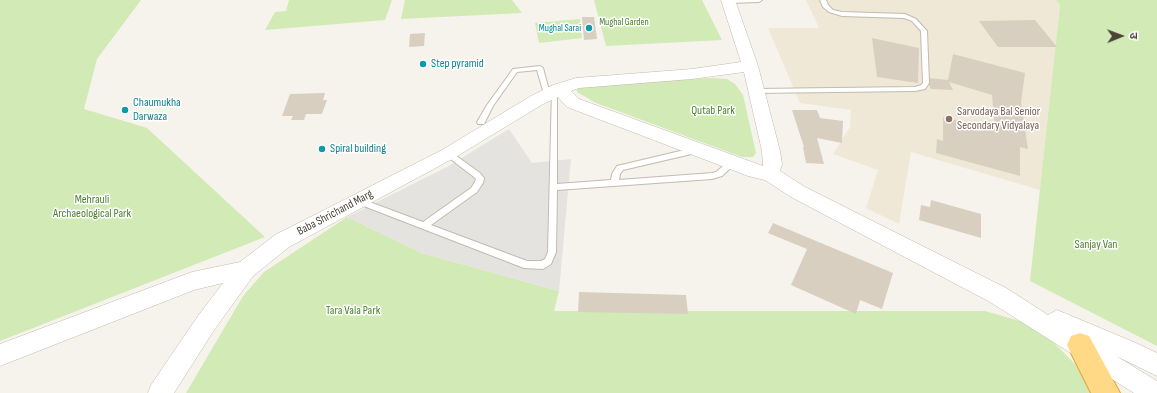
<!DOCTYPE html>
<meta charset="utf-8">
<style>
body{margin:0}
#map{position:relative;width:1157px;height:393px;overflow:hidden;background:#f6f3ec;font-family:"Sofia Sans Condensed","Noto Sans Devanagari",sans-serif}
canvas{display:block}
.north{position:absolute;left:1101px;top:16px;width:40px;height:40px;-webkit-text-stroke:3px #fff;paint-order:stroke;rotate:89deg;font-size:11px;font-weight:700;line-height:16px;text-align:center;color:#4b4439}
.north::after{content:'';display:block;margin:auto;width:14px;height:18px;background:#4b4439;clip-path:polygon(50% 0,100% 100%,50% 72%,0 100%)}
</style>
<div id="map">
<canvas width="1157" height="393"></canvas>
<div class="north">उ</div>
</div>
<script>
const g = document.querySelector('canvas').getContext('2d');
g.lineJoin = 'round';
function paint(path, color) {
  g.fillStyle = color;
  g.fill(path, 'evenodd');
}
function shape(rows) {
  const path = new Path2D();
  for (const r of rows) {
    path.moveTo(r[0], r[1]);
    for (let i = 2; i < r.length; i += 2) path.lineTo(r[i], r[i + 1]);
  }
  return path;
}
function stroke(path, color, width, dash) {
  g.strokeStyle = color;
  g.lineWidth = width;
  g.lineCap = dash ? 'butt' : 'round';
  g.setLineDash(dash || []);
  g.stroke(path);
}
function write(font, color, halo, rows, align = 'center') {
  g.font = font + ' "Sofia Sans Condensed",sans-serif';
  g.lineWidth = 3;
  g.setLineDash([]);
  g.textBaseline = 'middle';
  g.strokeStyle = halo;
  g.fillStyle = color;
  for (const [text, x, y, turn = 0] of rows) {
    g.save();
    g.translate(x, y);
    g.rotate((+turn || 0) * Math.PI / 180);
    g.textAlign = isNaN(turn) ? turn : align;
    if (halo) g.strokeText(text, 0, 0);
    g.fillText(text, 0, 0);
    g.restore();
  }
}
paint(shape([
 [806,0,1056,0,1060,5,1040,190,911,152,899,224,866,208,878,170,833,154,850,127,851,110,800,103,768,28,819,28]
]), '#efe8d6');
paint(shape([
 [0,0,141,0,97,59,84,109,147,128,265,237,0,341],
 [289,0,392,0,385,20,265,30,275,12,286,11],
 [405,0,512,0,522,13,401,19],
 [594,0,702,0,722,40,606,46],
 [1056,0,1157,0,1157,346,1030,281,1060,5],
 [580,19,582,38,539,43,535,23],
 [712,78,727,79,735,84,743,95,756,153,753,157,742,157,596,103,577,92,577,88,584,83],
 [347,217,422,253,559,291,554,311,985,311,1037,326,1085,374,1091,393,186,393,243,296,264,272]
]), '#d2eab5');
paint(shape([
 [509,129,532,163,571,159,559,291,422,253,347,217,447,167]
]), '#e5e3e0');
paint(shape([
 [582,17,594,17,597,39,584,40],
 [1035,20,1057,47,998,47,979,21],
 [425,33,424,46,409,47,410,34],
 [872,38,919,48,918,83,877,77],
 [953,54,1025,73,1021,102,1028,149,1020,147,1020,176,936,153,937,139,943,141,943,117,995,129,992,95,949,82,953,90,931,89,929,85,930,78,948,80],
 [325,93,323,100,327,100,322,114,306,114,304,120,291,120,293,116,282,116,290,94],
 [792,110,817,110,820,118,843,121,842,143,817,138,824,164,806,163,803,147,804,147],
 [931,200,981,214,981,238,919,220,921,205,930,207],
 [773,223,893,273,882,309,860,300,856,314,791,285,807,249,768,233],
 [579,292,686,295,688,314,578,312]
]), '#d8cfc1');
const service = shape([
 [727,0,762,0,759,2,729,3,727,2,727,0],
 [820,0,826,0,828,5,833,10,842,12,905,14,916,19,927,31,929,83,925,89,915,91,754,93,753,91,754,89,756,89,915,87,921,85,923,83,921,31,912,21,904,18,842,16,829,12,823,7,820,0],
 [540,66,543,68,550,94,549,96,547,96,544,94,537,70,517,72,493,106,484,124,478,124,477,122,487,105,513,69,540,66],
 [552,89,554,89,557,91,557,184,611,180,612,174,617,166,697,147,701,150,700,152,623,170,620,174,619,180,712,173,716,172,729,161,732,160,736,163,722,176,712,179,557,190,556,252,551,264,543,269,524,268,356,203,355,201,356,199,359,198,423,222,471,188,475,182,476,179,474,177,444,154,445,152,451,152,480,173,484,178,483,183,477,192,431,225,527,261,541,261,545,259,548,252,552,89]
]);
const tertiary = shape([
 [721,0,735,0,758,66,780,151,782,164,780,171,805,187,1006,288,1048,315,1057,310,1136,343,1157,353,1157,376,1116,356,1157,381,1157,393,1134,393,990,302,791,197,765,180,748,176,567,107,558,97,543,104,454,158,289,247,253,276,214,330,174,393,148,393,151,385,198,316,223,283,194,290,0,366,0,344,192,272,240,262,275,235,442,150,531,96,553,85,576,78,692,69,741,62,721,0],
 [744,72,762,151,763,166,579,99,571,91,579,88,692,79,744,72]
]);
const trunk = shape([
 [1080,333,1089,336,1120,393,1091,393,1067,345,1071,336,1080,333]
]);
stroke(service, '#c2bbae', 2);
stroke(tertiary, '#c2bbae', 1);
stroke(trunk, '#e0a43c', 2);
paint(service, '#fff');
paint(tertiary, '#fff');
paint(trunk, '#ffd985');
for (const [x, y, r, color] of [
 [589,28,4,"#0f9aa8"],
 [423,64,4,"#0f9aa8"],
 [125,110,4,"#0f9aa8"],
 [949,119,4,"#8d6e63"],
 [322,149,4,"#0f9aa8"]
]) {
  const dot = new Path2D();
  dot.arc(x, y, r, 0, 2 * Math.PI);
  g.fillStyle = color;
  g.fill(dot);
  stroke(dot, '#fff', 1.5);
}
write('10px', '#4a7f2a', '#fff', [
 ["Mughal Garden",624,22]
]);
write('10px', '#0d838f', '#fff', [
 ["Mughal Sarai",581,28]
], 'right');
write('12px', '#0d838f', '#fff', [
 ["Step pyramid",431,64],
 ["Chaumukha",133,103],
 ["Darwaza",133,117],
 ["Spiral building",330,149]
], 'left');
write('12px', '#4a7f2a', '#fff', [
 ["Qutab Park",713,111],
 ["Mehrauli",92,200],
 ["Archaeological Park",92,214],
 ["Sanjay Van",1096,245],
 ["Tara Vala Park",353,311]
]);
write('12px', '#785e54', '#fff', [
 ["Sarvodaya Bal Senior",957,112],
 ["Secondary Vidyalaya",957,126]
], 'left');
write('12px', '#4b4439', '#fff', [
 ["Baba Shrichand Marg",335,213,-28]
]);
</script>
